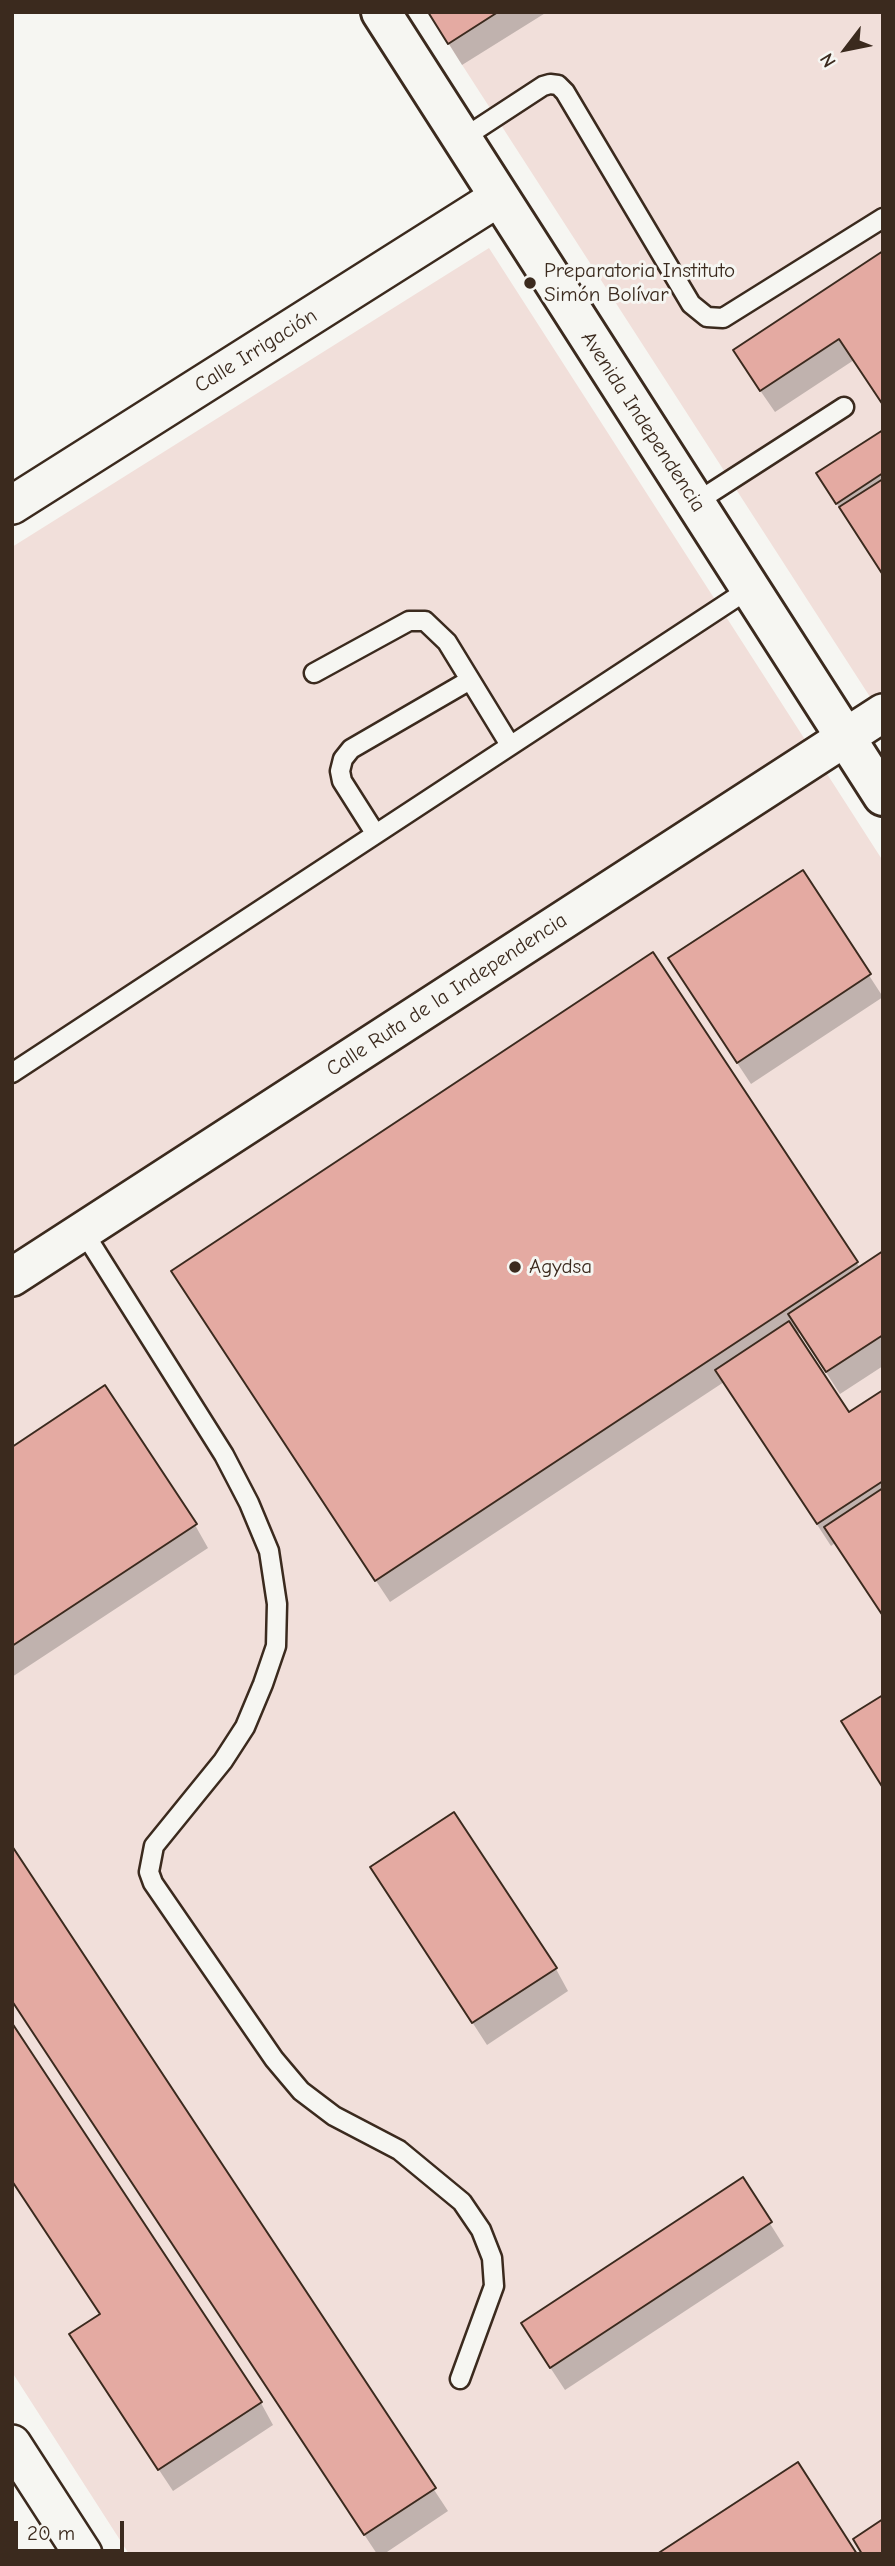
<!DOCTYPE html>
<meta charset="utf-8">
<style>
body{margin:0}
#map{position:relative;width:895px;height:2566px;overflow:hidden;background:#f6f6f2;font-family:"Comic Neue",sans-serif}
canvas{display:block}
.frame{position:absolute;inset:0;border:14px solid #3b2a1e;pointer-events:none}
.north{position:absolute;left:811px;top:14px;width:70px;height:70px;-webkit-text-stroke:5px #f6f6f2;paint-order:stroke;rotate:238deg;font-size:19px;font-weight:700;line-height:28px;text-align:center;color:#3b2a1e}
.north::after{content:'';display:block;margin:auto;width:24px;height:32px;background:#3b2a1e;clip-path:polygon(50% 0,100% 100%,50% 72%,0 100%)}
.scale{position:absolute;left:14px;top:2521px;width:110px;height:32px;box-sizing:border-box;border:4px solid #3b2a1e;border-top:0;padding-left:9px;font-size:21px;line-height:24px;white-space:nowrap;color:#3b2a1e;-webkit-text-stroke:5px #f6f6f2;paint-order:stroke}
</style>
<div id="map">
<canvas width="895" height="2566"></canvas>
<div class="frame"></div>
<div class="north">N</div>
<div class="scale">20 m</div>
</div>
<script>
const g = document.querySelector('canvas').getContext('2d');
g.lineJoin = 'round';
function paint(path, color) {
  g.fillStyle = color;
  g.fill(path, 'evenodd');
}
function shape(rows) {
  const path = new Path2D();
  for (const r of rows) {
    path.moveTo(r[0], r[1]);
    for (let i = 2; i < r.length; i += 2) path.lineTo(r[i], r[i + 1]);
  }
  return path;
}
function stroke(path, color, width, dash) {
  g.strokeStyle = color;
  g.lineWidth = width;
  g.lineCap = dash ? 'butt' : 'round';
  g.setLineDash(dash || []);
  g.stroke(path);
}
function write(font, color, halo, rows, align = 'center') {
  g.font = font + ' "Comic Neue",sans-serif';
  g.lineWidth = 6;
  g.setLineDash([]);
  g.textBaseline = 'middle';
  g.strokeStyle = halo;
  g.fillStyle = color;
  for (const [text, x, y, turn = 0] of rows) {
    g.save();
    g.translate(x, y);
    g.rotate((+turn || 0) * Math.PI / 180);
    g.textAlign = isNaN(turn) ? turn : align;
    if (halo) g.strokeText(text, 0, 0);
    g.fillText(text, 0, 0);
    g.restore();
  }
}
paint(shape([
 [428,12,883,12,883,717],
 [489,248,883,861,883,2554,129,2554,12,2372,12,547]
]), '#f1dfda');
paint(shape([
 [429,12,547,12,462,65],
 [883,253,854,360,775,412,748,373],
 [883,432,883,574,832,497],
 [802,872,883,997,751,1084,683,981],
 [653,954,860,1268,883,1253,883,1366,840,1394,800,1332,796,1335,849,1415,883,1392,883,1616,835,1543,831,1546,724,1382,390,1602,186,1294],
 [12,1449,195,1525,208,1548,12,1677],
 [12,1849,448,2511,384,2554,377,2554,12,2001],
 [372,1868,556,1969,568,1991,487,2045],
 [742,2179,784,2246,565,2390,536,2346],
 [101,2315,261,2403,273,2425,173,2491,84,2357]
]), '#0003');
const building = shape([
 [428,12,498,12,448,44,428,12],
 [883,251,883,405,839,339,760,391,733,350,883,251],
 [883,430,883,473,836,504,816,473,883,430],
 [883,479,883,575,839,507,883,479],
 [803,870,871,974,737,1063,668,958,803,870],
 [653,952,858,1262,375,1581,171,1271,653,952],
 [883,1251,883,1335,826,1372,788,1314,883,1251],
 [789,1321,849,1412,883,1390,883,1481,817,1524,715,1370,789,1321],
 [105,1385,197,1524,12,1646,12,1447,105,1385],
 [883,1488,883,1616,824,1527,883,1488],
 [883,1695,883,1788,841,1721,883,1695],
 [454,1812,557,1968,472,2023,370,1867,454,1812],
 [12,1846,436,2488,364,2535,12,2001,12,1846],
 [12,2023,262,2402,158,2470,69,2334,100,2314,12,2181,12,2023],
 [743,2177,772,2222,550,2368,521,2323,743,2177],
 [798,2462,857,2554,657,2554,798,2462],
 [883,2519,883,2554,862,2554,853,2539,883,2519]
]);
paint(building, '#e4aaa2');
stroke(building, '#3b2a1e', 2);
const service = shape([
 [462,139,543,86,550,84,558,85,565,92,691,304,707,317,723,318,883,218],
 [695,503,844,407],
 [314,673,409,621,425,621,447,642,510,745],
 [375,833,342,781,340,771,343,759,351,749,470,680],
 [12,1073,749,589],
 [83,1231,224,1455,249,1503,269,1551,277,1604,276,1646,263,1684,245,1727,223,1761,154,1846,149,1872,153,1883,274,2059,301,2091,334,2116,399,2150,462,2202,481,2230,492,2258,494,2286,460,2379]
]);
const minor = shape([
 [12,505,499,197],
 [12,1277,883,713],
 [12,2444,83,2554]
]);
const secondary = shape([
 [381,12,883,796]
]);
stroke(service, '#3b2a1e', 23);
stroke(minor, '#3b2a1e', 42);
stroke(secondary, '#3b2a1e', 44);
stroke(service, '#f6f6f2', 18);
stroke(minor, '#f6f6f2', 37);
stroke(secondary, '#f6f6f2', 38);
for (const [x, y, r, color] of [
 [530,283,7,"#3b2a1e"],
 [515,1267,7,"#3b2a1e"]
]) {
  const dot = new Path2D();
  dot.arc(x, y, r, 0, 2 * Math.PI);
  g.fillStyle = color;
  g.fill(dot);
  stroke(dot, '#f6f6f2', 2.5);
}
write('21px', '#3b2a1e', '#f6f6f2', [
 ["Preparatoria Instituto",544,271],
 ["Simón Bolívar",544,295],
 ["Agydsa",529,1267]
], 'left');
write('21px', '#3b2a1e', '#f6f6f2', [
 ["Calle Irrigación",256,351,-32],
 ["Avenida Independencia",643,422,57],
 ["Calle Ruta de la Independencia",447,995,-33]
]);
</script>
